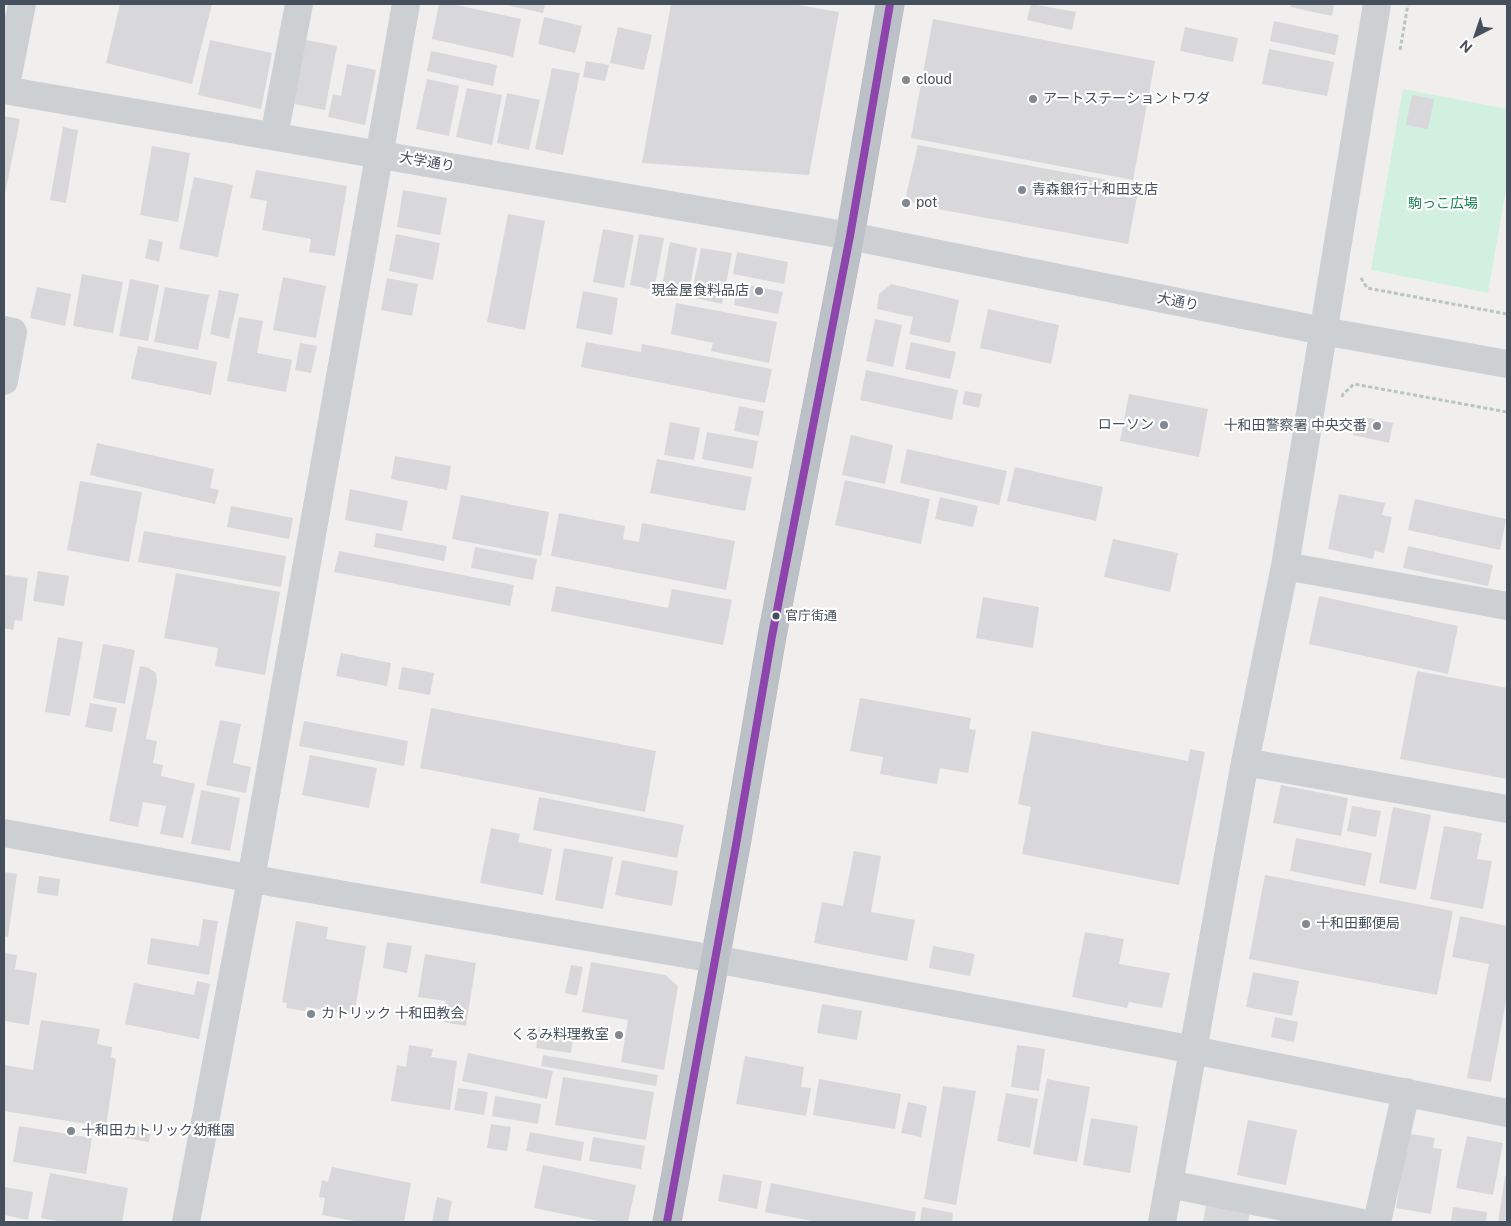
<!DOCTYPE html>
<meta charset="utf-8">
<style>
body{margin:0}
#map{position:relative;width:1511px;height:1226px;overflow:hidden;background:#f0efee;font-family:"Public Sans",sans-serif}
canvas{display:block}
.frame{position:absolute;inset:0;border:5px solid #45505c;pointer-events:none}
.north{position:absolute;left:1451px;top:10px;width:50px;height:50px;-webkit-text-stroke:4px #fff;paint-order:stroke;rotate:221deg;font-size:14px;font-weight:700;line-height:20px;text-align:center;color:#45505c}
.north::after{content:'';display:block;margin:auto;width:18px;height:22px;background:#45505c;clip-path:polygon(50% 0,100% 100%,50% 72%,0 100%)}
</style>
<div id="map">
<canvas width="1511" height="1226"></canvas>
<div class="frame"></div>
<div class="north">N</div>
</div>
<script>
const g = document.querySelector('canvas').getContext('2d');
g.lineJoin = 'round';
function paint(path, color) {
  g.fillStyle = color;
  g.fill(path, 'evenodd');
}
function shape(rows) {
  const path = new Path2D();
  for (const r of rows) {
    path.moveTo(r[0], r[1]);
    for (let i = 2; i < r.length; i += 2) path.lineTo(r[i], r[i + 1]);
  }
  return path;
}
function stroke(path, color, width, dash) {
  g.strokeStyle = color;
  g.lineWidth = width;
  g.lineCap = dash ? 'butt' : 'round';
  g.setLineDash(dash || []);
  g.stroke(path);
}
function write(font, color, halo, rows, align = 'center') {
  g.font = font + ' "Public Sans","Noto Sans JP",sans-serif';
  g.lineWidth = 4.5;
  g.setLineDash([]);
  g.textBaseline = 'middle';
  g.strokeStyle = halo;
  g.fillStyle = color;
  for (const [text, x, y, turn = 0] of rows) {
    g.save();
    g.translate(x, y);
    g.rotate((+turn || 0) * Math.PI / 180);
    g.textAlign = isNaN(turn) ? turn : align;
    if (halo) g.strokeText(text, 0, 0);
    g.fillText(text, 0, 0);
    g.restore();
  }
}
paint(shape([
 [1403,89,1507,109,1507,183,1488,293,1371,270]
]), '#d2f0df');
paint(shape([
 [120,4,212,4,192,84,106,63],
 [439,4,452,4,521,19,513,57,432,39],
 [502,4,545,4,543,13],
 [671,4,792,4,839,12,809,175,642,163],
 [1031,4,1076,12,1072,30,1027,20],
 [1291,4,1334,4,1332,16,1290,7],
 [544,17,582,26,575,53,538,44],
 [933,19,1155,61,1133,180,911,138],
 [1274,21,1339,35,1335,55,1270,41],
 [618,27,652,35,644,70,610,63],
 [1185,27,1238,38,1233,62,1180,51],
 [210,40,272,53,261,109,198,95],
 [306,40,337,46,325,110,294,104],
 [1269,49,1334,62,1327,96,1262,84],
 [431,51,497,65,493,86,427,71],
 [586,61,609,65,605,81,583,77],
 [347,64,376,70,365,125,328,117,333,94,341,96],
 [552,68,580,73,563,155,535,149],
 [427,79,459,86,449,136,416,129],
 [467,88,502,95,492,145,456,137],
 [507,93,540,100,529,150,497,143],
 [1412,95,1434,99,1428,129,1406,125],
 [4,116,20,119,5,194,4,194],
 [63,127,78,130,66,203,50,200],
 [918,145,1139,186,1128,244,916,205,906,195],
 [152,146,190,153,178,222,140,215],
 [256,170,347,186,335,256,309,252,311,239,262,230,267,201,250,198],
 [194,177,233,185,218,257,179,249],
 [403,190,447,198,440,235,397,227],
 [508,214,545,221,525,330,487,322],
 [603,229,634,235,624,288,593,282],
 [396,234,440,243,433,280,389,271],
 [639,234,664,238,654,290,630,285],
 [149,239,163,242,159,262,145,258],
 [670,242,697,248,689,291,662,286],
 [701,248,732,253,722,304,691,297],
 [737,252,788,262,784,284,733,274],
 [82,274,123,282,113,333,73,326],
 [283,277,326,286,316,338,273,330],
 [387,278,418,284,412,316,381,310],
 [130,279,159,285,148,341,119,336],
 [738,283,783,292,778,314,734,305],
 [891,284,959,300,950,343,909,334,913,317,877,309,879,294],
 [37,287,71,294,65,326,30,318],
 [165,287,209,295,198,350,154,342],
 [219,290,239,294,229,339,210,334],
 [583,291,618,298,612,335,576,328],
 [676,303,777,322,769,363,711,351,713,343,671,334],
 [988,309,1059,325,1051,364,980,348],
 [239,317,263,321,257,353,292,360,286,392,227,381],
 [875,319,902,325,893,367,866,361],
 [586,342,641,352,642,344,772,369,765,403,581,367],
 [911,342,956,352,950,379,905,369],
 [300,343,317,346,311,373,295,370],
 [138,346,217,362,211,395,131,379],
 [866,370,958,390,952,420,860,400],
 [965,391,982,394,979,408,962,404],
 [1129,394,1208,409,1199,457,1120,441],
 [739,406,764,411,759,436,734,431],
 [1358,416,1393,423,1389,443,1353,435],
 [670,422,700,428,694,460,664,455],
 [707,432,758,441,753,469,702,459],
 [851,435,893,445,885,484,842,475],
 [97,443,214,469,210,488,219,490,215,504,90,475],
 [907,449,1007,471,999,505,900,483],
 [395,456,451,466,447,490,391,479],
 [657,459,752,477,745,511,650,493],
 [1015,467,1103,487,1096,521,1007,501],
 [845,480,930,499,921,544,835,525],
 [80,481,142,492,129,562,67,550],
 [350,489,408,501,402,531,345,520],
 [1339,494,1385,503,1382,515,1392,517,1384,553,1375,551,1373,559,1328,549],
 [461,495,549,512,541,556,452,539],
 [940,497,978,506,973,527,935,519],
 [1415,499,1506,519,1500,550,1408,530],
 [231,506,293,518,289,539,227,527],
 [559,513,625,526,623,539,639,542,642,523,735,541,726,590,551,556],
 [144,531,286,556,281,587,138,562],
 [376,533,447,546,444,561,374,547],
 [1113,539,1178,553,1170,592,1104,577],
 [1408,546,1493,565,1488,586,1403,568],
 [475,547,537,559,533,580,471,568],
 [339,551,514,585,510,606,334,572],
 [38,571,69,576,64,606,33,601],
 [176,573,280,592,265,675,215,666,218,648,164,638],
 [4,575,28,578,22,621,15,620,13,630,4,628],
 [556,586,668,608,672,589,732,600,723,645,551,611],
 [1319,596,1458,626,1448,674,1309,644],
 [983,597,1039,607,1033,648,976,638],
 [58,637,83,642,70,716,45,712],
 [103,644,135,650,125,704,93,698],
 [341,653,391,663,387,686,336,676],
 [140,666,149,668,156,673,157,682,146,739,157,741,153,763,163,765,161,776,195,784,183,838,160,834,166,806,143,802,138,827,109,821],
 [402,667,434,673,430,695,398,689],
 [1417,671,1507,688,1507,779,1400,759],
 [860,698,971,718,969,729,976,730,968,773,940,768,937,784,880,774,883,757,850,751],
 [90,703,117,708,112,732,85,727],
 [431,708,656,751,645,812,420,768],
 [220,720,241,724,233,763,251,767,246,793,206,785],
 [304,721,408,741,404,766,299,746],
 [1032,731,1188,761,1190,749,1205,752,1179,885,1022,854,1031,807,1018,804],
 [310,755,377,768,369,808,302,795],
 [1281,785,1348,798,1341,836,1273,823],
 [201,790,240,798,230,851,191,844],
 [539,797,684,825,677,858,533,830],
 [1352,806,1381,811,1376,837,1347,831],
 [1393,807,1431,815,1416,890,1379,883],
 [1444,826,1482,833,1477,859,1492,861,1483,909,1430,899],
 [491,828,520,834,518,842,552,849,543,895,480,883],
 [1296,838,1372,853,1365,886,1290,871],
 [564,848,613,857,603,909,555,900],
 [854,851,881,856,871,912,915,920,907,961,814,943,822,902,843,906],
 [622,860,678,871,672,906,615,895],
 [4,872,17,874,8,937,4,936],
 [1265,875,1453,911,1437,995,1249,959],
 [39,876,60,879,58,896,37,893],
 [1460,916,1507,926,1507,996,1491,1082,1467,1078,1489,964,1452,957],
 [203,919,218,921,209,975,147,964,151,938,199,946],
 [296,921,328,927,326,939,366,946,354,1015,306,1007,305,1011,286,1008,287,1003,282,1002],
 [1085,932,1124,939,1119,964,1170,973,1162,1008,1129,1002,1127,1008,1072,997],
 [387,942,412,946,407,973,383,968],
 [933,946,975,954,970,976,929,968],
 [4,953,17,955,15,969,37,973,29,1025,4,1021],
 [425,954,476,963,466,1026,443,1022,446,1001,418,997],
 [591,962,665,975,678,986,664,1070,621,1062,628,1020,582,1012],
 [571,965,583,967,577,996,565,993],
 [1253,972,1299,981,1292,1016,1246,1007],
 [197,981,210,984,199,1039,125,1024,134,983,194,995],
 [822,1004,862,1011,857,1040,817,1033],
 [1275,1017,1298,1022,1294,1042,1271,1037],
 [41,1020,100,1029,97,1044,112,1047,111,1057,116,1059,106,1127,4,1111,4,1065,33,1070],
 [539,1027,574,1032,571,1053,536,1048],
 [409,1045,433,1049,431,1057,457,1061,450,1110,391,1101,397,1065,406,1067],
 [1017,1045,1045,1049,1039,1091,1011,1087],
 [468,1053,553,1071,547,1099,462,1081],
 [543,1055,658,1075,656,1086,541,1066],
 [745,1056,804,1067,801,1087,811,1088,806,1116,736,1104],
 [563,1077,654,1092,646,1140,555,1125],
 [819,1079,901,1094,895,1129,813,1115],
 [1047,1079,1090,1087,1077,1162,1033,1154],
 [943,1086,976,1091,956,1205,924,1199],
 [458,1088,488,1092,484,1115,454,1110],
 [1006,1093,1038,1099,1030,1148,997,1141],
 [495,1096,541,1104,538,1124,492,1116],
 [908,1102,927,1106,921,1137,901,1133],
 [1091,1118,1138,1126,1130,1173,1083,1165],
 [1248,1120,1297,1130,1286,1185,1237,1175],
 [491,1124,511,1127,507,1151,487,1148],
 [129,1125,151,1128,149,1142,126,1138],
 [19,1126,92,1138,86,1174,13,1162],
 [530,1132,584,1142,581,1161,526,1151],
 [1406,1133,1435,1138,1433,1148,1442,1149,1431,1214,1396,1208,1405,1152],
 [1467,1136,1503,1143,1493,1195,1456,1188],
 [593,1137,645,1146,641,1169,589,1161],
 [543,1165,636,1185,628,1222,603,1222,534,1208],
 [332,1167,411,1183,404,1222,360,1222,322,1215,325,1198,319,1197,322,1180,328,1182],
 [50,1173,128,1188,122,1222,62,1222,41,1218],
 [723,1174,762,1181,757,1209,718,1201],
 [1505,1176,1507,1177,1507,1222,1498,1222],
 [771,1183,916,1212,914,1222,817,1222,765,1212],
 [5,1187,33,1192,28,1220,4,1215],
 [437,1197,452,1201,448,1222,432,1222],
 [1206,1205,1250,1212,1248,1222,1203,1222],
 [922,1207,953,1213,952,1222,920,1222],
 [1453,1207,1487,1212,1486,1222,1451,1222]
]), '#d8d8da');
const highway = shape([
 [667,1222,736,845,772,636,850,236,890,4]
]);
stroke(highway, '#b4b8be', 29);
stroke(shape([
 [1400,50,1408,4],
 [1361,278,1367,288,1507,314],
 [1342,397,1343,394,1354,384,1507,412]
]), '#b8c5c2', 3, [4, 2.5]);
stroke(shape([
 [4,90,850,236,1323,331,1507,364],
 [5,90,22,4],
 [274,136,299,4],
 [4,330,13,332,4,381],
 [1285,566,1507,606],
 [1245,762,1507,809],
 [4,833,281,884,715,959,1158,1043,1507,1113],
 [1169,1184,1358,1222],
 [186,1222,251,879,406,4],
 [1162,1222,1245,762,1285,566,1377,4],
 [1377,1222,1406,1092]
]), '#ccd0d3', 28);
stroke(highway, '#bcc1c7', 28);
stroke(shape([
 [667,1222,736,845,772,636,850,236,890,4]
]), '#8e44ad', 8);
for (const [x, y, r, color] of [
 [906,80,5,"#81888f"],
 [1033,99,5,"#81888f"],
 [1022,190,5,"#81888f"],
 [906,203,5,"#81888f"],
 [759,291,5,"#81888f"],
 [1164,425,5,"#81888f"],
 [1377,426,5,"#81888f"],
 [776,616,4.5,"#45505c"],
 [1306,924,5,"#81888f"],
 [311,1014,5,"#81888f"],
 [619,1035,5,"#81888f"],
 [71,1131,5,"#81888f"]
]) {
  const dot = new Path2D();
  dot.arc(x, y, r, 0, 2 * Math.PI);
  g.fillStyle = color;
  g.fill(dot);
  stroke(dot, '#fff', 2);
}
write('13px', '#45505c', '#fff', [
 ["官庁街通",785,616]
], 'left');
write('14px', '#45505c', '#fff', [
 ["cloud",916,80],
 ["アートステーショントワダ",1043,99],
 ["青森銀行十和田支店",1032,190],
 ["pot",916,203],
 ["現金屋食料品店",749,291,"right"],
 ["ローソン",1154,425,"right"],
 ["十和田警察署 中央交番",1367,426,"right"],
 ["十和田郵便局",1316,924],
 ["カトリック 十和田教会",321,1014],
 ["くるみ料理教室",609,1035,"right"],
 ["十和田カトリック幼稚園",81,1131]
], 'left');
write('14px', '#45505c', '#fff', [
 ["大学通り",427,162,10],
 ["大通り",1178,302,11]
]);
write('14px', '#128150', '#fff', [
 ["駒っこ広場",1443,204]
]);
</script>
